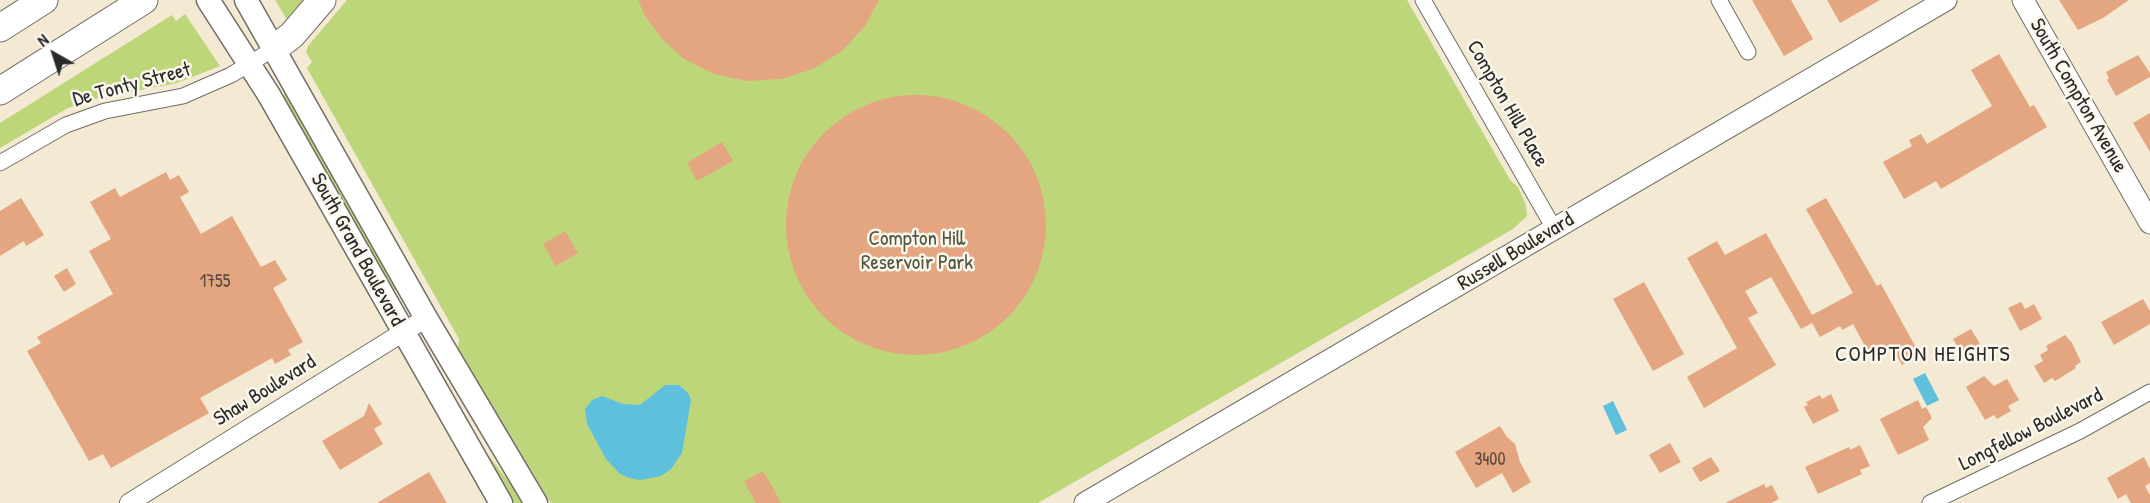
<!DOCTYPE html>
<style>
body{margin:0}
#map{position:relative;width:2150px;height:503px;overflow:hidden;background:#f4e9d2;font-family:"Patrick Hand",sans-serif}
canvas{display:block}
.north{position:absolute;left:24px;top:24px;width:60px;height:60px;-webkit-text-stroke:4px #fbf7ec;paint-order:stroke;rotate:321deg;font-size:16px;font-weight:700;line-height:24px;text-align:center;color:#2b2b2b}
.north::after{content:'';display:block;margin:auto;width:21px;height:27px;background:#2b2b2b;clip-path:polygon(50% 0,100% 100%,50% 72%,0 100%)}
</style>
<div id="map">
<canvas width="2150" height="503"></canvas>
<div class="north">N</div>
</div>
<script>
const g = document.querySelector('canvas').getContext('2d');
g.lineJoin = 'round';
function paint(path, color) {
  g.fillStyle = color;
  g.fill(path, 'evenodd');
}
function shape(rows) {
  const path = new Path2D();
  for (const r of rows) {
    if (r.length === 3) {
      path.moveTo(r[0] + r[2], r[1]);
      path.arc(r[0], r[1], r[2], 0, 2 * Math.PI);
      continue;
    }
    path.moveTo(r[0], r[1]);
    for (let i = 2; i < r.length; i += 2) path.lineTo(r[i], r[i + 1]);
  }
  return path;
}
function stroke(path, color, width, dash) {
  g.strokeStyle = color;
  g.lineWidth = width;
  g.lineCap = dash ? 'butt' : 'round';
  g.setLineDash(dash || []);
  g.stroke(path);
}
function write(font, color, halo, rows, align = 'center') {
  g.font = font + ' "Patrick Hand",sans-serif';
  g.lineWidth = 5;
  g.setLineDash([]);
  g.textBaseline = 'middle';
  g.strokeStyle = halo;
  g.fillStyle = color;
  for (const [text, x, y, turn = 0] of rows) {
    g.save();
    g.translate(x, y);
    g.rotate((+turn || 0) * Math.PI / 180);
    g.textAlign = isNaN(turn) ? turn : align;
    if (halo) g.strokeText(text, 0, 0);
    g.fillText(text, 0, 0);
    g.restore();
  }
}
paint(shape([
 [275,0,312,0,289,23],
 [347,0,1407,0,1510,180,1518,187,1526,205,1527,216,1513,229,1038,503,551,503,458,348,459,339,307,68,312,62,306,52,308,46],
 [185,14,220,66,177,83,94,99,68,108,0,148,0,123,172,15,176,21],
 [286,93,397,289,392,292,281,96],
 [489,456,516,491,523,503,512,503,486,458]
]), '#bed67a');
paint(shape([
 [1925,373,1939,400,1927,406,1913,379],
 [665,385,679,385,688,393,691,400,682,453,671,469,661,476,640,480,629,478,620,474,606,459,587,424,585,409,592,400,602,396,623,404,640,405],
 [1613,401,1627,430,1616,435,1603,406]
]), '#5ec0dc');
paint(shape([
 [638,0,879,0,865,26,842,51,813,69,781,79,747,81,714,74,684,59,662,39,645,16],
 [1752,0,1791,0,1813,39,1784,56],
 [1827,0,1880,0,1840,23],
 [2059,0,2129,0,2103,18,2078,30],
 [1999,54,2030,107,2034,105,2047,127,1941,189,1936,181,1904,199,1883,162,1912,146,1909,140,1921,134,1927,144,1992,106,1971,70],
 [2138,55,2150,73,2150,77,2116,96,2107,80,2109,78,2106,72],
 [916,225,130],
 [2150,113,2150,152,2133,123],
 [722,142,733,161,697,181,687,163],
 [166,172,170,180,179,175,189,192,180,197,201,234,232,216,261,267,275,260,287,280,273,288,303,342,288,350,291,355,275,364,272,358,200,398,209,413,111,468,103,454,89,461,27,351,41,343,37,337,113,294,89,251,111,239,90,202,115,188,120,197],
 [21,198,44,235,26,246,24,241,0,256,0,211],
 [1826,198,1877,286,1881,284,1920,355,1902,365,1892,348,1872,359,1853,324,1842,330,1840,326,1820,337,1812,323,1801,329,1771,277,1745,291,1758,313,1748,318,1776,365,1704,408,1687,377,1737,348,1687,258,1717,241,1725,255,1766,233,1812,315,1853,293,1806,209],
 [565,231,578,253,556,266,543,244],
 [67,268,76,284,64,292,54,276],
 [1644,282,1684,354,1653,371,1613,299],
 [2143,299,2150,311,2150,324,2114,345,2101,322],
 [2021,302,2025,309,2034,304,2042,319,2020,331,2008,308],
 [1971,329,1980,344,1962,354,1953,339],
 [2065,335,2072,343,2081,362,2075,366,2076,368,2055,381,2052,378,2044,383,2034,366,2043,361,2040,355,2048,350,2046,346],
 [1984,376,1994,386,2007,379,2019,400,2008,406,2011,411,1997,419,1994,415,1985,420,1966,387],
 [1831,394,1839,411,1813,424,1804,407,1808,405,1806,402,1820,395,1822,399],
 [1918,400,1922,409,1926,407,1932,418,1923,427,1929,440,1898,455,1880,419],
 [369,403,382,424,374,429,383,444,340,470,322,441,364,416],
 [1500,426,1507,437,1515,444,1520,462,1531,482,1513,493,1502,473,1476,488,1455,452],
 [1670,443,1681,462,1660,473,1649,455],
 [1860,445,1870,466,1860,470,1862,474,1818,494,1805,467,1849,447,1850,450],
 [1711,457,1720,471,1700,482,1692,468],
 [2144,457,2150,469,2150,483,2145,486,2150,495,2150,503,2131,503,2126,494,2118,499,2107,478],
 [763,471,773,488,781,503,756,503,751,494,744,481],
 [429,472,447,503,377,503],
 [1764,484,1766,488,1772,485,1779,499,1771,503,1725,503]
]), '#e3a681');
const minor = shape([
 [1423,0,1555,230],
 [1719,0,1748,52],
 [0,163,66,125,105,111,183,96,231,75,275,48],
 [1930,503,2080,431,2150,392]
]);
const tertiary = shape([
 [129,503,426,318]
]);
const secondary = shape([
 [2023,0,2150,223],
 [1085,503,1946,0]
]);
const primary = shape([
 [208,0,269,95,501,503],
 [246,0,426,318,536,503]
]);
const motorway = shape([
 [0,28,44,0],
 [275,48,292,35,322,0],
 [0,91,144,0]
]);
stroke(minor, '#716e65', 17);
stroke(tertiary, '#716e65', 20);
stroke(secondary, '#716e65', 23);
stroke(primary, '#716e65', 25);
stroke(motorway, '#716e65', 29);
stroke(minor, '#fff', 15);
stroke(tertiary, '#fff', 18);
stroke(secondary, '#fff', 21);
stroke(primary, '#fff', 22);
stroke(motorway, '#fff', 27);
write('18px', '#594a40', null, [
 ["1755",215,282],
 ["3400",1490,460]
]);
write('21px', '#2b2b2b', '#fbf7ec', [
 ["De Tonty Street",132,85,-15],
 ["South Compton Avenue",2078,96,60],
 ["Compton Hill Place",1507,104,60],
 ["South Grand Boulevard",357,250,61],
 ["Russell Boulevard",1516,252,-31],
 ["Shaw Boulevard",265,391,-32],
 ["Longfellow Boulevard",2031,430,-27]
]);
write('21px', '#50563f', '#fbf7ec', [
 ["Compton Hill",917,239],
 ["Reservoir Park",917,263]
]);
g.letterSpacing = '1.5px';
write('22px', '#2b2b2b', '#fbf7ec', [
 ["COMPTON HEIGHTS",1923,355]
]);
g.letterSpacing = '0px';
</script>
